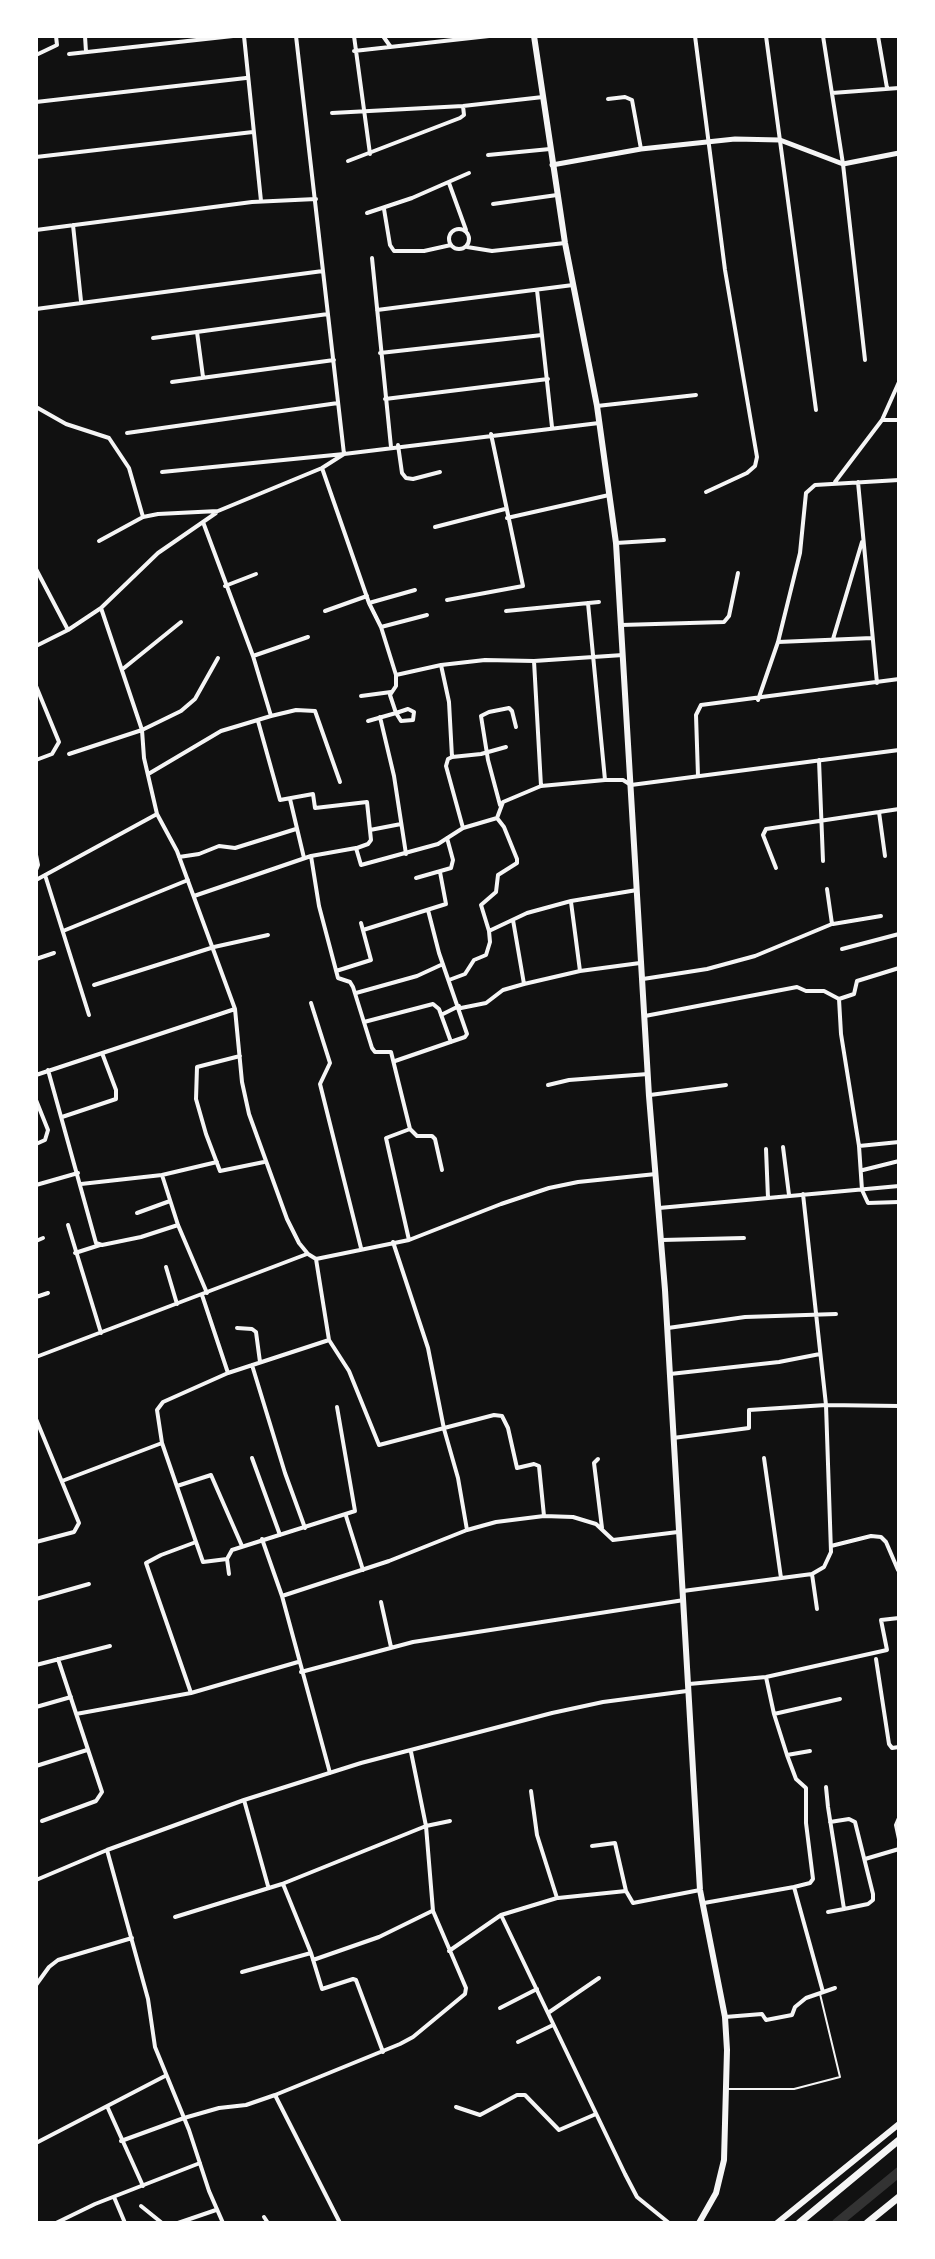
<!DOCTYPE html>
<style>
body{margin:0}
#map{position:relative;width:935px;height:2259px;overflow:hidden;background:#111;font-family:"Noto Sans",sans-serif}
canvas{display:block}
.frame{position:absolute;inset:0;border:38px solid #fff;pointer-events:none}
</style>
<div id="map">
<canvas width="935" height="2259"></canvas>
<div class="frame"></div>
</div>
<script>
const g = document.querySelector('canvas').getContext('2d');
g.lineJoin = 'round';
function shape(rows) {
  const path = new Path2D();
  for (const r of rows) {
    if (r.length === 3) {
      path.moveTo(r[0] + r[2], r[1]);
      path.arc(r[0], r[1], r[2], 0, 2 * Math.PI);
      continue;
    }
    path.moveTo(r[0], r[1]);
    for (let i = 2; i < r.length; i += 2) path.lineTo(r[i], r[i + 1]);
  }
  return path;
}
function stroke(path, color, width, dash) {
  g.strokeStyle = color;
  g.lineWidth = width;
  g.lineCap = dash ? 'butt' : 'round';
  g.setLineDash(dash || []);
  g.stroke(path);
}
stroke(shape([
 [837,2223,899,2172]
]), '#333', 10);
stroke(shape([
 [729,2089,794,2089,840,2077,820,1994]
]), '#f5f5f5', 2);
stroke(shape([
 [85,36,86,52],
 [244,36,261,201],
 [354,36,370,154],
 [383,36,390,46],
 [695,36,725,270,757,457,755,466,747,473,706,492],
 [766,36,816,410],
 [823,36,843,164,865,360],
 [878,36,887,88],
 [354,51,489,36],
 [69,54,233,36],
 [36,55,57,45,56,36],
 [832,93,899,88],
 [608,99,625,97,632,100,641,149],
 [36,102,246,78],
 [332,113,463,106,543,97],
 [488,155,550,149],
 [36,157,253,132],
 [348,161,460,118,464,115,463,106],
 [449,183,466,230],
 [493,204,557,195],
 [384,209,390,245,394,251,424,251,451,245],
 [367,213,412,198,469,173],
 [73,225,81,301],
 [459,239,10],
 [36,230,252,202,316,199],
 [467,247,492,251,565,243],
 [372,258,391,447],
 [537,290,552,427],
 [36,309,323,271],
 [377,310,573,285],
 [197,332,203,377],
 [153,338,328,314],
 [380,353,542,335],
 [172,382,334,360],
 [385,399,548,379],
 [597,406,696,395],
 [36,407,66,424,109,438,129,468,143,517],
 [882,420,899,420],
 [127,433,338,403],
 [398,445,402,473,406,478,413,479,440,472],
 [322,468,369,603,381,627,396,675],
 [162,472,344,454,296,36],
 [835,482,882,420,899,382],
 [858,482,877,683],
 [507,518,609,495],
 [435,527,505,509],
 [99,541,143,517,158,514,218,511,322,468,344,454,599,423],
 [616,543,664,540],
 [36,569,68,630],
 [225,586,256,574],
 [447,600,523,586,491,434],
 [369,603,415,590],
 [588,603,605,780],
 [101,608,142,730,144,758,157,814,177,851,235,1009,242,1082,249,1114,287,1219,299,1243,308,1254,316,1259],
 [325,611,367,596],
 [506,611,599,602],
 [621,625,724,622,729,616,738,573],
 [381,627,427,615],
 [833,639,862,542],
 [778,642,872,638],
 [36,646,68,630,101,608,158,553,216,513],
 [253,656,308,637],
 [534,661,541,786],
 [124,668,181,622],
 [36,686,59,742,52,754,36,760],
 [361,696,391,692],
 [758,700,778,642,800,553,806,493,815,485,899,480],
 [271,716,296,710,315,711,340,782],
 [380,717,394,776,406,854],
 [258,721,280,800,313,794,315,808,367,802,371,840,368,844,357,848],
 [368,721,396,713,408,709,414,712,413,720,401,721,396,713,390,695,396,686,396,675,441,665],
 [69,754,142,730,181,711,195,699,218,658],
 [452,757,481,754,506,747],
 [819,760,823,861],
 [150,773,221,731,271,716,253,656,203,522],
 [698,776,696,715,701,705,899,679],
 [290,799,304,858],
 [500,805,488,760,481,716,489,712,509,708,512,711,516,727],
 [879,812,885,856],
 [497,818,504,827,517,859,517,863,498,875,496,892,481,905,489,931,527,913,571,901,637,890],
 [463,828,446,766,448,759,452,757,449,702,441,665,485,660,534,661,623,655],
 [370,830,401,824],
 [36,855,38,865,36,870],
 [311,856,319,906,338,978,350,982,353,987,372,1048,375,1052,391,1052,410,1129,417,1136,432,1136,435,1139,442,1170],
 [179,857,199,854,219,846,235,848,296,829],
 [776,868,763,835,766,829,899,809],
 [45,875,89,1015],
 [416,878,451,868,453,860,447,838],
 [36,880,157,814],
 [194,896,311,856,356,848,361,865,438,844,463,828,497,818,503,802,541,786,605,780,623,780,631,785,899,750],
 [571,902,580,971],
 [513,920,524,984],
 [833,924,881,916],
 [363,930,446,904,440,872],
 [63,931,188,880],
 [842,949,899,934],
 [36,959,54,953],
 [336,971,371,960,361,923],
 [643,979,707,969,755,956,832,924,827,889],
 [449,980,465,974,474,960,486,955,490,942,489,931],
 [94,985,214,947,268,935],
 [356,993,417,976,443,964],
 [839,999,841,1034,859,1146,862,1190,868,1203,899,1202],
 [311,1003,330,1063,320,1084,361,1248],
 [461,1008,486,1003,503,990,524,984,580,971,640,963],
 [441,1015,459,1006],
 [645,1016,797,987,806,991,824,991,839,999,854,994,857,981,899,968],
 [364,1022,433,1004,439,1009,451,1042],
 [240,1056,197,1067,196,1099,206,1134,220,1171,264,1162],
 [395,1061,465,1037,467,1034,439,953,428,910],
 [48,1070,96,1243,102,1245,141,1237,178,1225],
 [36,1075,235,1009],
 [548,1085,569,1080,648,1074],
 [650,1095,726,1085],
 [36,1100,48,1130,45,1140,36,1144],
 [62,1117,116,1099,116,1090,102,1053],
 [859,1146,899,1142],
 [783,1147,789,1195],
 [766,1149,768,1198],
 [863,1170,899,1161],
 [162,1175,217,1162],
 [81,1184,162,1175,178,1225,207,1293],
 [36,1185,78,1173],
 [659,1208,899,1186],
 [137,1213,170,1201],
 [68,1225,101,1333],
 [409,1240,386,1138,410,1129],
 [662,1240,744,1238],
 [36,1241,43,1238],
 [393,1242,428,1348,444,1429,458,1478,467,1530],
 [75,1253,100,1245],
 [316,1259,409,1240,501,1204,549,1188,578,1182,656,1174],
 [166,1267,177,1304],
 [202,1295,228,1373],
 [36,1297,48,1293],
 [237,1328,252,1329,256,1332,260,1362],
 [668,1328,745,1317,836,1314],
 [329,1340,349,1371,379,1445,494,1415,502,1416,508,1428,517,1468,534,1464,539,1466,544,1516],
 [36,1357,307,1254],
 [252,1365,285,1473,305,1528],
 [670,1374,779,1362,820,1354],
 [36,1419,79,1523,74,1532,36,1542],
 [673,1438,749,1428,749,1410,826,1405,899,1406],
 [252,1458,280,1535],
 [764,1458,781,1578],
 [598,1459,594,1463,602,1528],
 [62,1481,162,1443],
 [177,1486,211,1475,242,1546],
 [346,1516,363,1570],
 [262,1539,282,1596,330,1773],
 [196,1542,203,1562,227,1559],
 [831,1546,871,1536,881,1537,886,1542,898,1570],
 [229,1574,227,1559,232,1550,355,1511,337,1407],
 [812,1574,817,1609],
 [683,1591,812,1574,824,1567,831,1552,826,1405,803,1194],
 [282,1596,389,1561,467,1530,496,1522,544,1516,573,1517,596,1524,613,1540,678,1532],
 [36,1599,89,1584],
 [381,1602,391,1647],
 [876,1659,889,1744,892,1748,899,1747],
 [36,1665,110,1646],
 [301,1672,413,1642,684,1600],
 [689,1684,766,1677,887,1650,881,1620,899,1618],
 [191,1693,146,1563,161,1555,196,1542,162,1443,157,1410,163,1402,228,1373,329,1340,316,1259],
 [36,1707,71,1697],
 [76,1714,191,1693,298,1662],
 [774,1714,840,1699],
 [787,1755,810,1751],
 [36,1766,87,1750],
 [826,1787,828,1807,837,1864,844,1909,868,1904,873,1900,873,1894,855,1822,849,1819,830,1822],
 [244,1800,268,1886],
 [899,1818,896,1825,899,1839],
 [42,1821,96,1801,102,1792,58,1659],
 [107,1850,148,1999,155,2047,189,2130,209,2191,223,2223],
 [865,1859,899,1849],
 [36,1880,107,1850,244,1800,361,1763,552,1713,603,1702,687,1691],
 [283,1884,311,1953,322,1989,353,1979,356,1980,383,2052],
 [794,1887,823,1992],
 [626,1891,633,1903,700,1890],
 [558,1898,626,1891,615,1843,592,1846],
 [704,1903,794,1887,810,1883,813,1879,806,1823,806,1788,796,1779,787,1755,774,1714,766,1677],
 [828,1912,844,1909],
 [501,1915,625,2174,637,2197,669,2223],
 [175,1917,282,1884,426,1826,450,1821],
 [449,1951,501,1915,557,1898,537,1835,531,1791],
 [313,1960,379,1937,432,1911],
 [242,1972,311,1953],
 [36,1985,49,1967,58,1960,132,1938],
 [500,2008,537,1989],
 [548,2013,599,1978],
 [725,2017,762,2014,766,2020,792,2015,795,2007,806,1998,835,1988],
 [518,2042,553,2025],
 [275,2095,340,2223],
 [107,2106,143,2186],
 [456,2107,480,2115,517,2095,525,2095,559,2130,596,2114],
 [121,2141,184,2118,219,2108,246,2105,275,2095,400,2044,413,2037,465,1994,466,1988,433,1911,426,1826,411,1752],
 [36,2143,165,2076],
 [114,2197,125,2223],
 [141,2206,162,2223],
 [264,2217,268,2223],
 [56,2223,95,2204,200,2163],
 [178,2223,216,2210]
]), '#f5f5f5', 4);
stroke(shape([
 [552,165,641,149,735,139,780,140,843,164,899,153]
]), '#f5f5f5', 5);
stroke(shape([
 [534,36,565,243,597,406,616,543,649,1096,665,1290,700,1890,725,2017,727,2050,724,2160,716,2193,699,2223],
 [777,2223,899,2124]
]), '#f5f5f5', 6);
stroke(shape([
 [799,2223,899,2140],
 [867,2223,899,2197]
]), '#f5f5f5', 7);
</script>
